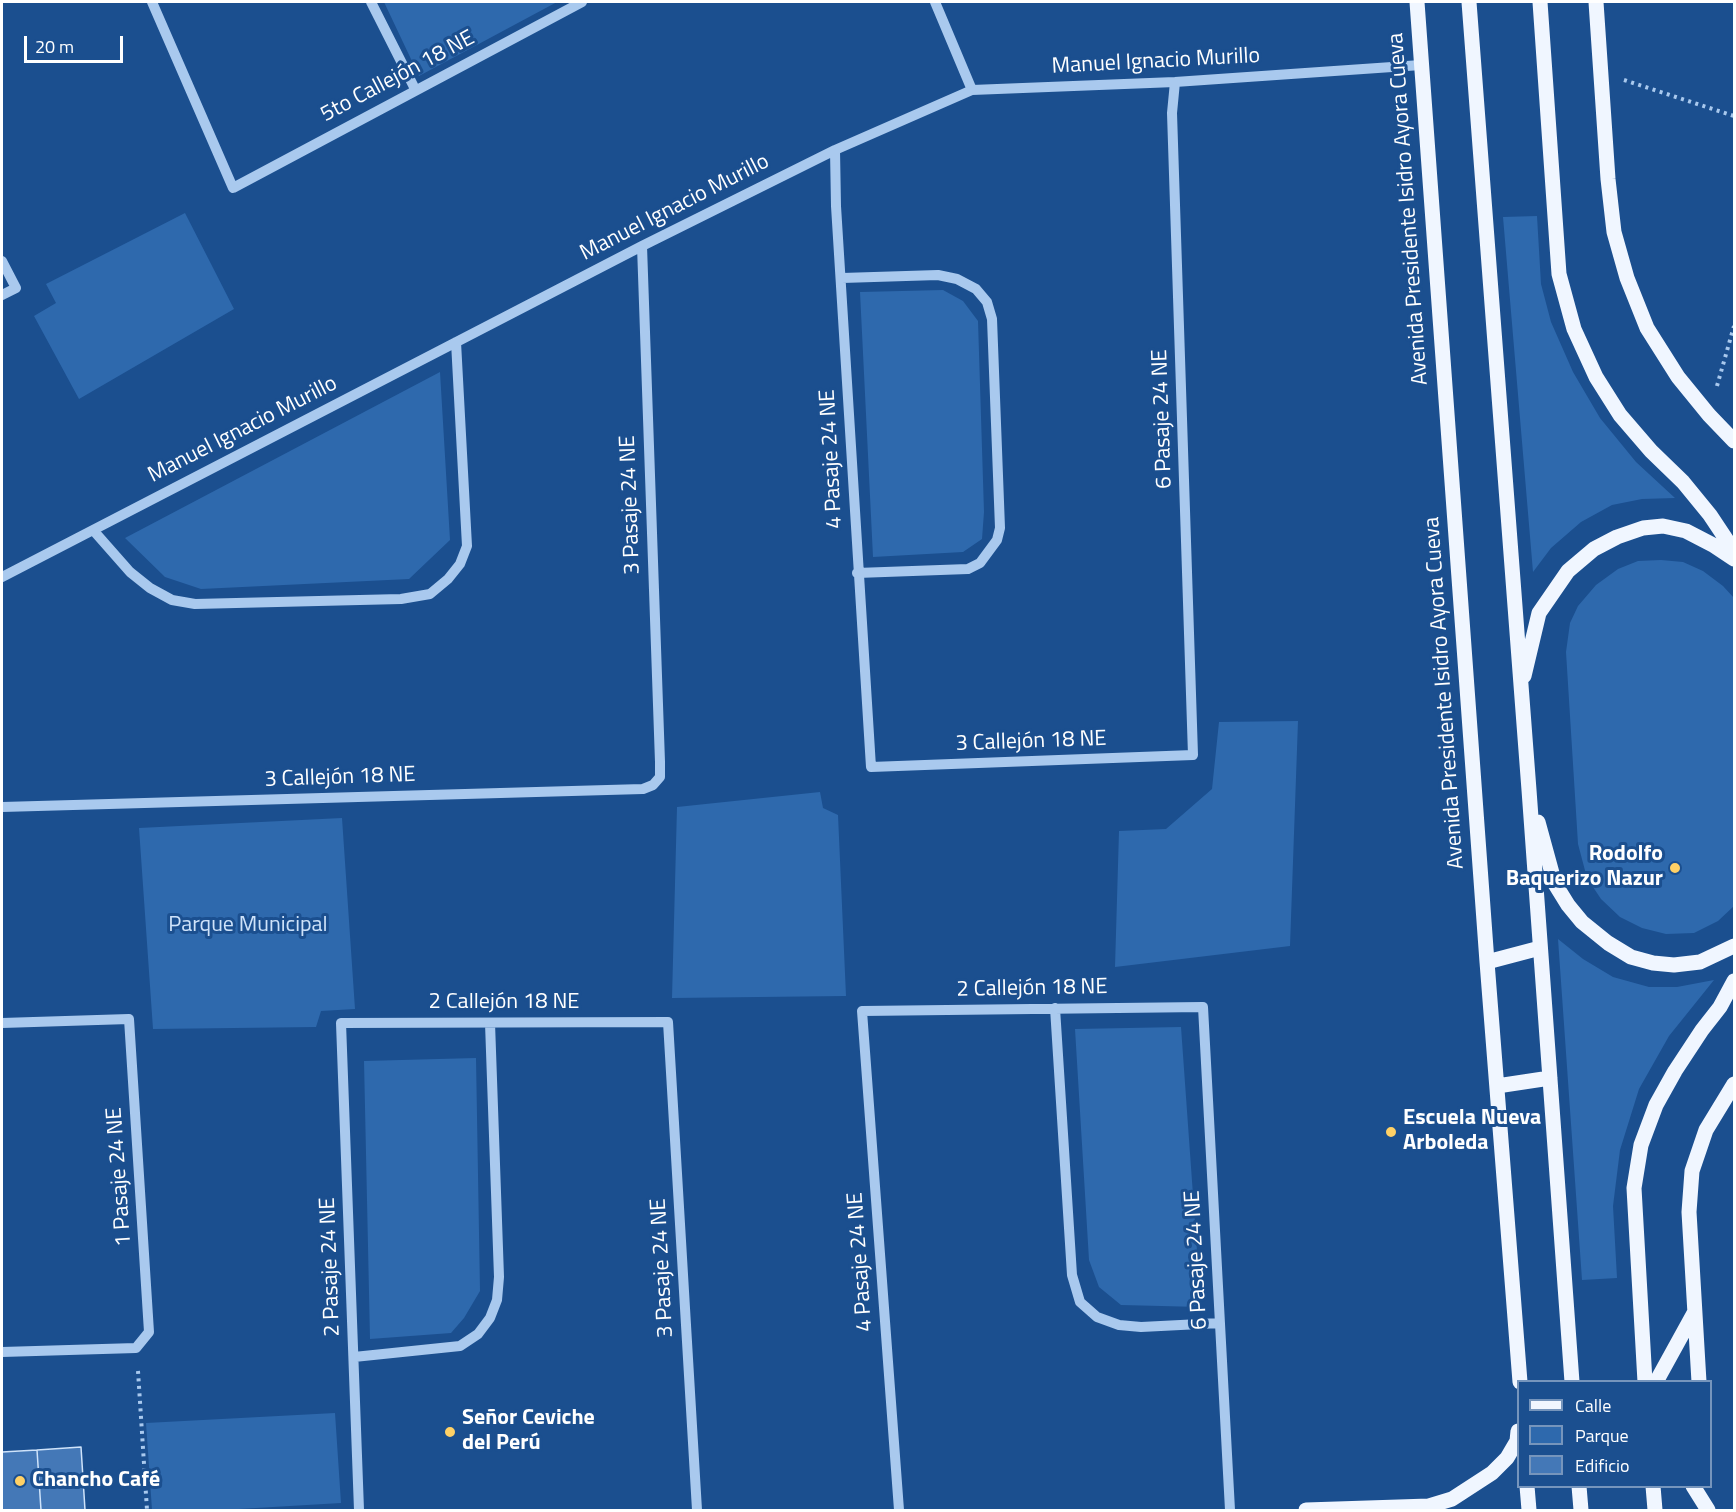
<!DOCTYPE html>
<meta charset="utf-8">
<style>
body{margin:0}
#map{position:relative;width:1736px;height:1512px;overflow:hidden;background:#1b4f8f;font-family:"Titillium Web",sans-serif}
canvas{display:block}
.frame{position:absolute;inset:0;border:3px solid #fff;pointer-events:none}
.legend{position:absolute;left:1517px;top:1380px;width:195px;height:108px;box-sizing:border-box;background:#1b4f8f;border:2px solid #7695bc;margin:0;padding:8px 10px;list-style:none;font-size:18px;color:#fff}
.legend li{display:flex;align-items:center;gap:12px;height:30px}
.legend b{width:30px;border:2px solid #7695bc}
.scale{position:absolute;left:24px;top:36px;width:99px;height:27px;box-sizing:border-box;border:3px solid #fff;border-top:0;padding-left:8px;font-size:18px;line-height:21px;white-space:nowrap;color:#fff;-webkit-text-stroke:4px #1b4f8f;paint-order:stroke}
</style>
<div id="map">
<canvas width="1736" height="1512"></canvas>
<div class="frame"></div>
<ul class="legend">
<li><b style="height:8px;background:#f0f6ff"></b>Calle</li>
<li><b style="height:16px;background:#2e69ad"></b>Parque</li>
<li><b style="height:16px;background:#4478b7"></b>Edificio</li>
</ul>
<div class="scale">20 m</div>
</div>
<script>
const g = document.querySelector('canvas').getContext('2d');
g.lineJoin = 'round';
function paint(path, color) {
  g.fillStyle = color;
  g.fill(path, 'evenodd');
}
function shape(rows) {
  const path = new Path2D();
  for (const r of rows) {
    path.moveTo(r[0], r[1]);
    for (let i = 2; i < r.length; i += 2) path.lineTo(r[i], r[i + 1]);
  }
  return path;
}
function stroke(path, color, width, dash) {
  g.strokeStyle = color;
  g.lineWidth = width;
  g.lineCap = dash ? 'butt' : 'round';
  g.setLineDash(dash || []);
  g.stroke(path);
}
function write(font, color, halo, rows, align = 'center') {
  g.font = font + ' "Titillium Web",sans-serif';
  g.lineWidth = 6;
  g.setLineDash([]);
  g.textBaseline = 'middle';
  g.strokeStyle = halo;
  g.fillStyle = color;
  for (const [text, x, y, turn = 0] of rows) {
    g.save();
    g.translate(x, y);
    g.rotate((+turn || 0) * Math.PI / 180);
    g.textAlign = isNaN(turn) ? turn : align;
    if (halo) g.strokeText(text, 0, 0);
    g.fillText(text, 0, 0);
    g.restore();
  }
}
paint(shape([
 [384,2,557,2,419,76],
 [185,213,234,309,79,399,34,316,56,303,46,284],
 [1537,216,1541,284,1551,322,1573,372,1600,418,1636,462,1675,498,1642,499,1612,505,1581,522,1551,548,1533,572,1503,217],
 [943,290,963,301,978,321,984,512,982,539,963,552,873,557,860,292],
 [440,372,450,540,409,579,201,589,165,577,125,538],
 [1661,560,1683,562,1703,571,1723,586,1734,598,1734,906,1718,921,1694,933,1666,934,1642,928,1620,917,1601,899,1587,878,1578,844,1566,652,1570,623,1578,606,1596,585,1618,569,1638,561],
 [1298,721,1290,946,1115,967,1119,831,1166,829,1212,789,1219,722],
 [820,792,823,808,838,815,846,996,672,998,677,807],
 [342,818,355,1009,321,1011,316,1027,153,1029,139,828],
 [1558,939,1583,959,1613,977,1649,987,1677,987,1714,980,1669,1036,1639,1089,1620,1150,1613,1206,1617,1278,1582,1280],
 [1181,1027,1201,1307,1121,1305,1099,1287,1089,1260,1075,1029],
 [476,1058,480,1291,464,1318,451,1333,370,1339,364,1061],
 [335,1413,341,1503,222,1510,152,1510,146,1423]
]), '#2e69ad');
const building = shape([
 [81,1447,85,1510,41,1510,37,1450,81,1447],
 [37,1450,41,1510,2,1510,2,1452,37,1450]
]);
paint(building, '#4478b7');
stroke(building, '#cfe3fa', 1.5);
stroke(shape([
 [1624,80,1734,116],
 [1717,386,1734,326],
 [138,1371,147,1510]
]), '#a9c9ee', 4, [3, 4.5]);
stroke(shape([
 [152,2,233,188,582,2],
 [371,2,415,89],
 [935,2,972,90],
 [835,150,836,206,871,767,1193,755,1172,113,1175,82],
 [2,261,16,288,2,295],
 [842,278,938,275,957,279,976,289,987,302,992,319,1000,528,997,540,980,563,968,569,857,573],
 [93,530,130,572,150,588,172,600,195,604,401,599,430,594,448,579,460,564,467,546,456,342],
 [2,577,642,246,835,150,972,90,1175,82,1421,65],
 [2,807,643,789,653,785,660,777,660,762,642,246],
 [1055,1008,1072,1275,1080,1302,1097,1317,1119,1325,1141,1327,1220,1323],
 [2,1023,129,1019,149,1332,136,1348,2,1352],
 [354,1357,460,1346,478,1334,490,1318,497,1300,499,1277,490,1023],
 [359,1510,341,1023,668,1022,697,1510],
 [899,1510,862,1011,1203,1007,1230,1510]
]), '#a9c9ee', 10);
stroke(shape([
 [1417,2,1487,962,1520,1382],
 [1469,2,1529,790,1572,1382],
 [1540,2,1559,274,1574,329,1596,377,1620,415,1651,451,1683,482,1710,515,1734,551],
 [1596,2,1608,179,1614,232,1627,278,1647,328,1678,377,1709,415,1734,441],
 [1524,676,1539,613,1568,571,1594,549,1617,537,1643,528,1663,526,1686,531,1713,545,1734,559],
 [1538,822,1555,884,1568,905,1582,922,1608,943,1631,957,1653,963,1674,965,1700,962,1734,946],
 [1487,962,1540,948],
 [1497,1086,1550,1078],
 [1645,1382,1634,1188,1641,1145,1656,1105,1675,1071,1702,1030,1720,1007,1734,981],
 [1656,1382,1694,1313],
 [1699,1382,1689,1212,1692,1171,1706,1130,1734,1084],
 [1527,1486,1529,1510],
 [1579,1486,1581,1510],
 [1653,1486,1655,1510],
 [1693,1486,1708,1510],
 [1306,1510,1429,1506,1452,1499,1492,1473,1507,1458,1517,1441,1518,1431]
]), '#f0f6ff', 15);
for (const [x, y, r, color] of [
 [1675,868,6,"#ffd166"],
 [1391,1132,6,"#ffd166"],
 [450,1432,6,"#ffd166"],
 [20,1481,6,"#ffd166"]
]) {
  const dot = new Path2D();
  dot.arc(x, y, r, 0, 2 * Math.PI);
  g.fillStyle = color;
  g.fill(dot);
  stroke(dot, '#1b4f8f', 2);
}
write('22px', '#fff', '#1b4f8f', [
 ["Manuel Ignacio Murillo",1156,62,-3],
 ["5to Callejón 18 NE",398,77,-28],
 ["Manuel Ignacio Murillo",675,208,-27],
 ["Avenida Presidente Isidro Ayora Cueva",1409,209,-94],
 ["6 Pasaje 24 NE",1163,419,-92],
 ["Manuel Ignacio Murillo",243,430,-27],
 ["4 Pasaje 24 NE",832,459,-93],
 ["3 Pasaje 24 NE",631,505,-92],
 ["Avenida Presidente Isidro Ayora Cueva",1445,693,-94],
 ["3 Callejón 18 NE",1031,742,-2],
 ["3 Callejón 18 NE",340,778,-2],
 ["2 Callejón 18 NE",1032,989,-1],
 ["2 Callejón 18 NE",504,1003],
 ["1 Pasaje 24 NE",120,1177,-94],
 ["6 Pasaje 24 NE",1197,1260,-93],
 ["4 Pasaje 24 NE",861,1262,-94],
 ["2 Pasaje 24 NE",331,1267,-92],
 ["3 Pasaje 24 NE",663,1268,-93]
]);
write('bold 22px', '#fff', '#1b4f8f', [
 ["Rodolfo",1663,855,"right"],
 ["Baquerizo Nazur",1663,880,"right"],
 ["Escuela Nueva",1403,1119],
 ["Arboleda",1403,1144],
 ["Señor Ceviche",462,1419],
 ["del Perú",462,1444],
 ["Chancho Café",32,1481]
], 'left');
write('22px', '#cfe3fa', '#1b4f8f', [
 ["Parque Municipal",248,926]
]);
</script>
